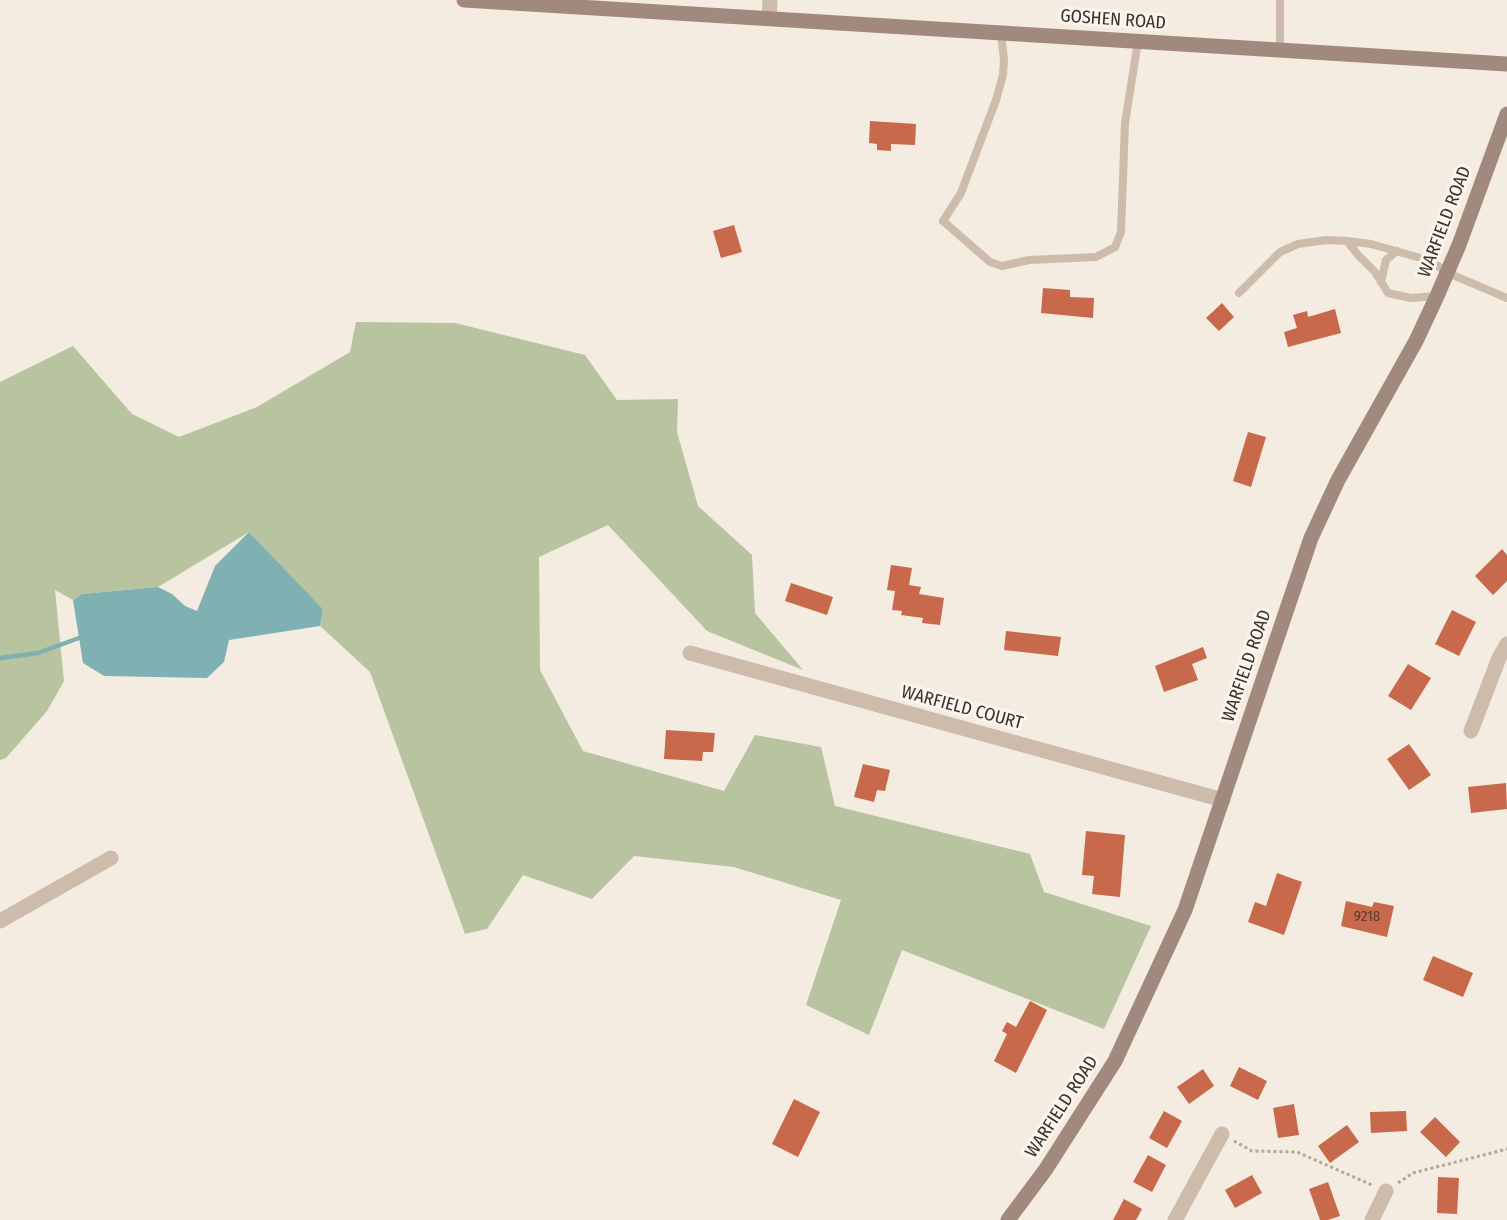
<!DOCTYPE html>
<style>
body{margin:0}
canvas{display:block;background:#f4ebe1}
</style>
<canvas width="1507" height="1220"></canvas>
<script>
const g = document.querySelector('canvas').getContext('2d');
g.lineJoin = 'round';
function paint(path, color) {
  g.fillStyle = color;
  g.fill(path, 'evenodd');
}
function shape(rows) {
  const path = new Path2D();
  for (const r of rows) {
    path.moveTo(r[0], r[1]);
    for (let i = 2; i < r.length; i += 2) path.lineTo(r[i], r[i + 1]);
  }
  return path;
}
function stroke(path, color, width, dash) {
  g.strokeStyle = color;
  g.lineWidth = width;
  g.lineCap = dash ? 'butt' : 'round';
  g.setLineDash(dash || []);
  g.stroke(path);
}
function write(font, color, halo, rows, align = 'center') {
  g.font = font + ' "Fira Sans Condensed",sans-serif';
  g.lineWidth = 6;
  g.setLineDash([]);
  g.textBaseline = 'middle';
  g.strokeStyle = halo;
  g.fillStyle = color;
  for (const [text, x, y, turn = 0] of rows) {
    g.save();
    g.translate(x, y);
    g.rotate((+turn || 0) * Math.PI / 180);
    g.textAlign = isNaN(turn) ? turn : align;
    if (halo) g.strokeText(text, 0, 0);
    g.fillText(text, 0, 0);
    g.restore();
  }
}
paint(shape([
 [356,322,455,323,585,355,617,400,678,399,677,432,698,506,752,555,755,613,803,670,707,631,608,525,539,557,540,670,583,751,724,791,755,735,821,747,835,806,1030,854,1044,892,1151,926,1104,1029,902,950,869,1035,806,1005,841,900,734,867,634,856,592,899,523,875,487,929,465,934,370,672,320,626,323,609,249,532,158,587,82,594,73,600,55,590,64,681,47,711,6,758,0,760,0,382,73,346,132,414,179,437,257,407,350,352]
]), '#b8c4a0');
paint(shape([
 [249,532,323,609,320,626,229,640,224,662,207,678,104,676,83,663,73,600,82,594,158,587,172,594,185,606,197,611,215,566]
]), '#7fb0b2');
stroke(shape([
 [0,658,38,653,79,638]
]), '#7fb0b2', 4.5);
paint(shape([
 [870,121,916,124,915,145,891,144,891,151,877,150,877,144,869,143],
 [734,225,742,252,721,258,713,231],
 [1043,288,1070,290,1070,297,1094,298,1093,318,1041,313],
 [1222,303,1234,317,1219,331,1206,318],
 [1335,309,1341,333,1288,347,1284,332,1297,328,1293,315,1307,311,1308,317],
 [1248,432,1266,437,1251,487,1233,481],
 [1502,549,1507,555,1507,581,1493,595,1475,576],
 [891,565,912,568,909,585,921,587,919,594,944,598,940,625,922,623,923,618,901,615,902,611,892,610,895,591,887,590],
 [791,583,833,597,827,615,785,601],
 [1452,610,1476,622,1459,656,1435,644],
 [1006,631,1061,637,1058,656,1004,650],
 [1203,647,1207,658,1192,664,1198,680,1164,692,1155,666],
 [1408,664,1431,678,1411,710,1388,696],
 [666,730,715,733,713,752,703,752,702,761,664,759],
 [1409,744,1431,775,1409,790,1387,759],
 [863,764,890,770,885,791,877,790,874,802,854,797],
 [1506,783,1507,809,1471,813,1468,787],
 [1086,831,1125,835,1120,897,1092,894,1094,876,1082,875],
 [1277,873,1302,882,1284,935,1248,922,1255,902,1266,906],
 [1346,901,1372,907,1374,902,1394,906,1387,937,1341,926],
 [1433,956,1473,973,1463,997,1423,980],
 [1030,1001,1047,1010,1016,1073,994,1061,1007,1034,1002,1031,1007,1022,1016,1027],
 [1239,1067,1267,1081,1258,1100,1230,1086],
 [1203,1069,1214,1086,1189,1104,1177,1087],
 [794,1099,820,1112,798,1157,772,1144],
 [1294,1104,1299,1135,1278,1138,1273,1108],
 [1164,1111,1182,1121,1167,1148,1149,1138],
 [1406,1111,1407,1131,1371,1133,1370,1112],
 [1435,1117,1460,1142,1446,1157,1420,1132],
 [1347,1125,1359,1142,1330,1163,1318,1146],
 [1148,1155,1166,1165,1152,1192,1133,1182],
 [1252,1175,1262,1193,1235,1208,1225,1190],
 [1438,1177,1459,1178,1457,1214,1437,1213],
 [1328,1182,1340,1216,1328,1220,1320,1220,1309,1189],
 [1124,1199,1142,1209,1136,1220,1113,1220]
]), '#c8694b');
stroke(shape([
 [1234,1141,1252,1151,1297,1152,1374,1186],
 [1398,1183,1413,1173,1507,1149]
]), '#b9a596', 3, [3, 3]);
stroke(shape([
 [1001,33,1004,60,1003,75,996,100,961,193,943,221,990,262,1002,266,1029,260,1096,257,1115,247,1121,232,1125,123,1138,41],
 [1280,50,1280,0],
 [1347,241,1358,255,1375,272,1388,293,1411,298,1437,296],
 [1381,282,1386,260,1397,251],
 [1239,293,1280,252,1298,244,1326,240,1347,241,1371,244,1431,261,1448,273,1507,298]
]), '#cdbbac', 8);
stroke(shape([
 [769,18,770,0],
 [690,653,1223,800],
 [1471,731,1499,658,1507,644],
 [0,921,111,858],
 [1175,1220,1222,1134],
 [1372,1220,1386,1191]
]), '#cdbbac', 15);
stroke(shape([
 [464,0,1507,64],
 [1008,1220,1046,1169,1115,1061,1185,910,1311,538,1338,480,1416,341,1437,296,1459,245,1507,114]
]), '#a18a7d', 15);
write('15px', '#5e3e33', null, [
 ["9218",1367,917]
]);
write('18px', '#3b302b', '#fbf5ee', [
 ["GOSHEN ROAD",1113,20,4],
 ["WARFIELD ROAD",1445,222,-69],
 ["WARFIELD ROAD",1247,666,-71],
 ["WARFIELD COURT",962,708,15],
 ["WARFIELD ROAD",1062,1107,-57]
]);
</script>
